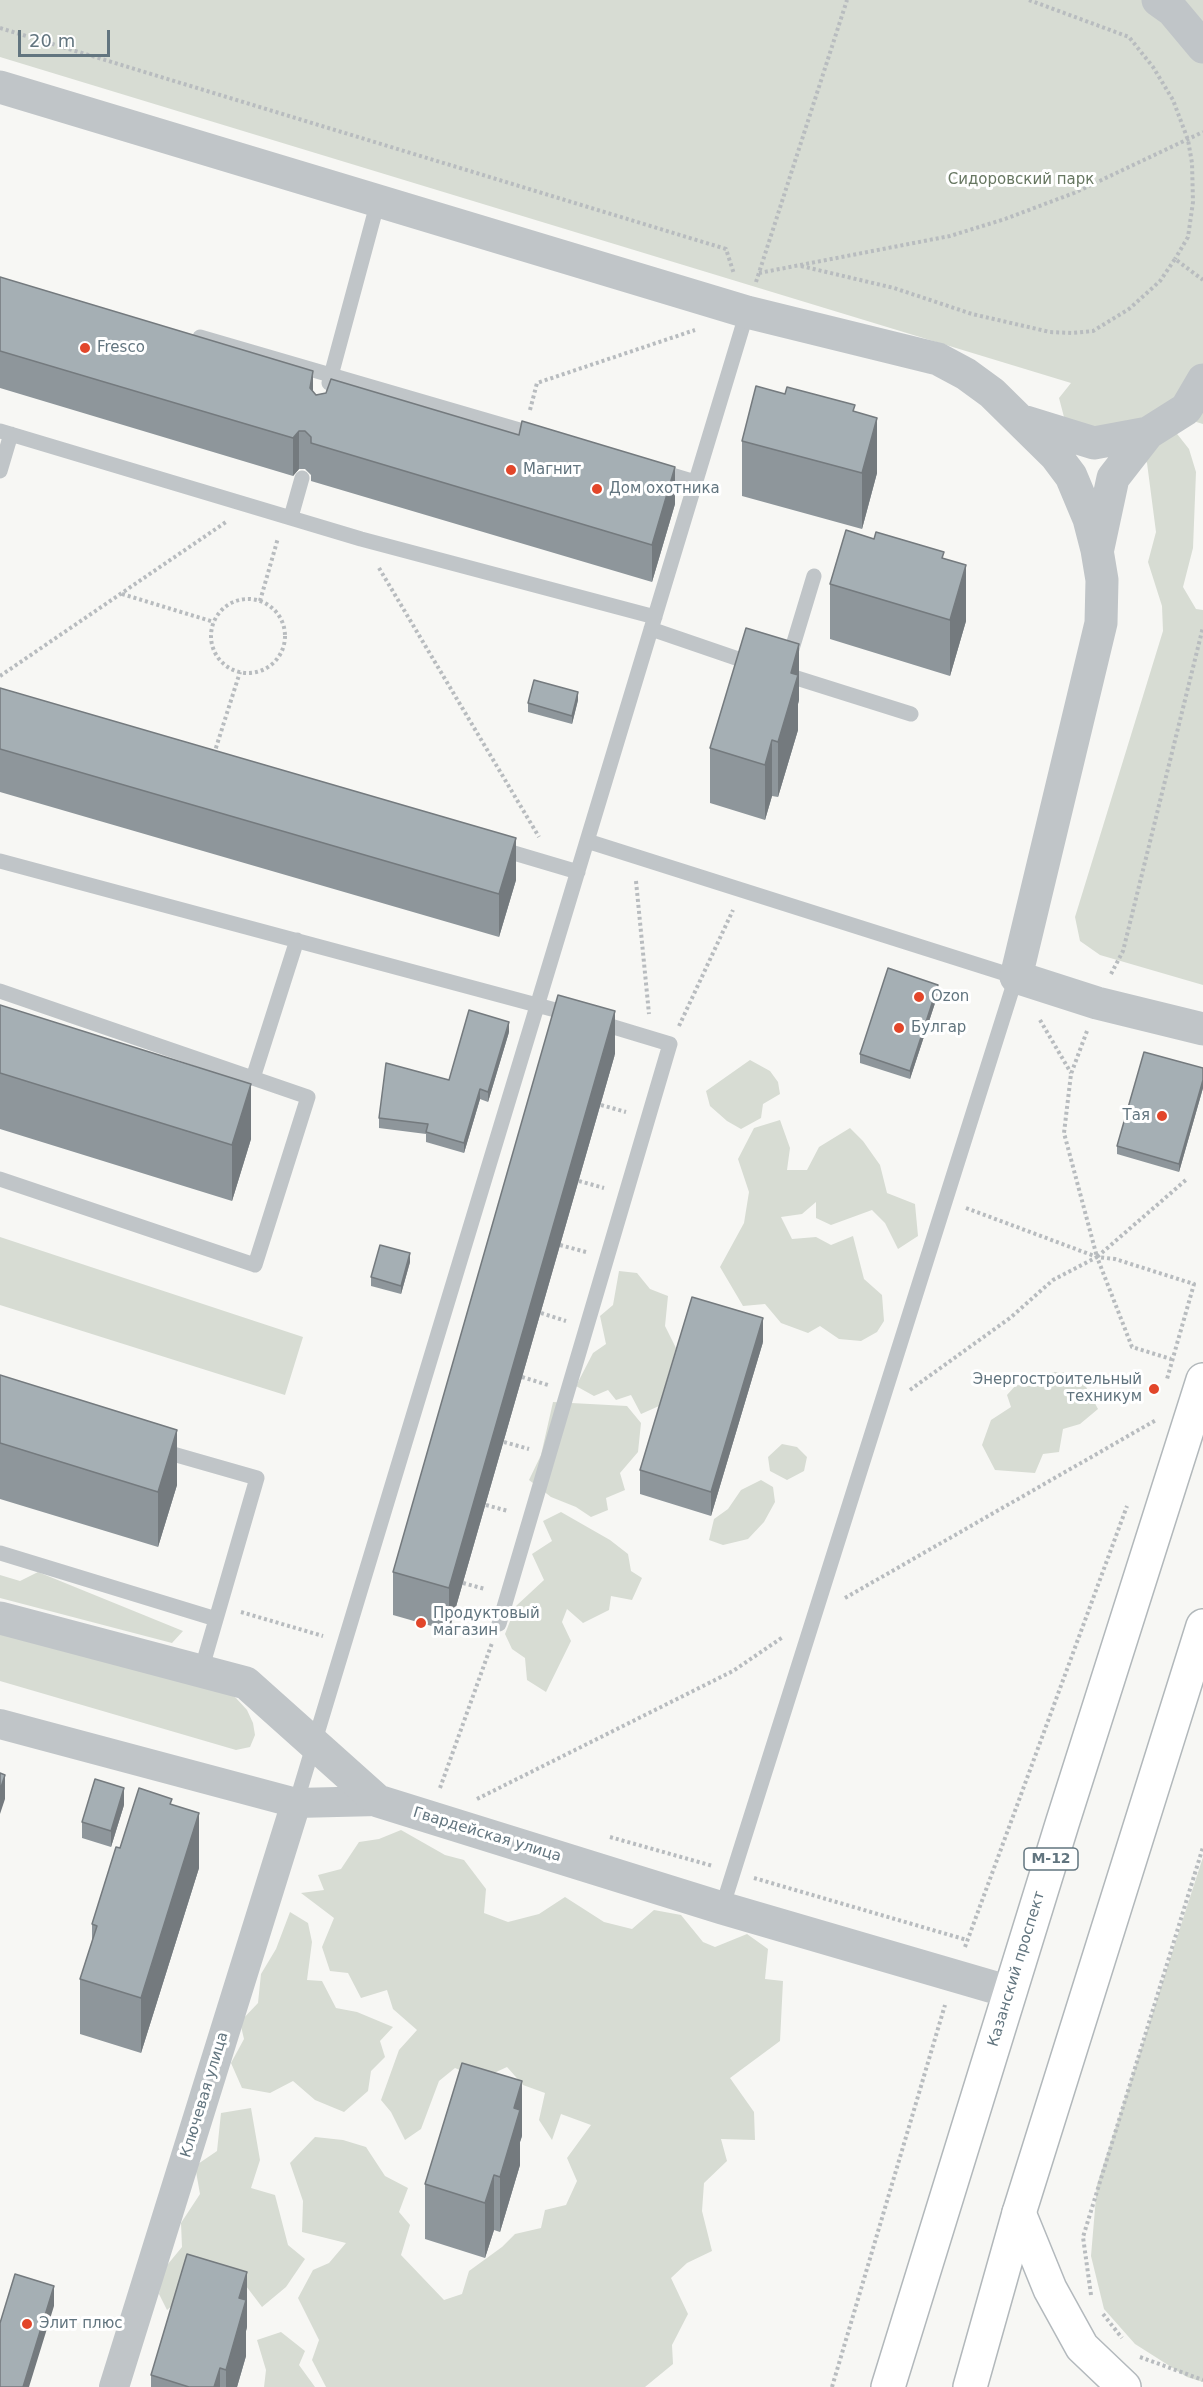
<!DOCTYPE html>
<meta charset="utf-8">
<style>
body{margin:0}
#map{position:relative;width:1203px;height:2387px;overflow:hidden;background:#f7f7f4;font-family:"DejaVu Sans",sans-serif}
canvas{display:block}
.scale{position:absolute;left:18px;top:30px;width:92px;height:27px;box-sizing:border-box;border:3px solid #62757f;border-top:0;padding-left:8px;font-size:18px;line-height:21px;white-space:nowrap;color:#62757f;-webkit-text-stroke:4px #fff;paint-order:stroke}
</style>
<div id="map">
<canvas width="1203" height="2387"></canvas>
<div class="scale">20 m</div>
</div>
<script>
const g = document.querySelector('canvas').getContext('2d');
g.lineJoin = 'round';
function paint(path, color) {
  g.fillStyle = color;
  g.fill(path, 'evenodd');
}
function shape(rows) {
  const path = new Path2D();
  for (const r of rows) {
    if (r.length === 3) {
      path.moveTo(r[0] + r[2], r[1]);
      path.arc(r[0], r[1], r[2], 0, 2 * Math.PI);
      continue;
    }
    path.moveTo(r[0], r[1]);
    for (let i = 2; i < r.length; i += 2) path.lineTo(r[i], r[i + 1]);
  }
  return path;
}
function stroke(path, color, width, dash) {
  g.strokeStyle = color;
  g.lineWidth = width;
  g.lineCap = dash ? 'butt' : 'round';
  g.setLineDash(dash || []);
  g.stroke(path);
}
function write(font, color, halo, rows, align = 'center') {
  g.font = font + ' "DejaVu Sans",sans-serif';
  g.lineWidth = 6;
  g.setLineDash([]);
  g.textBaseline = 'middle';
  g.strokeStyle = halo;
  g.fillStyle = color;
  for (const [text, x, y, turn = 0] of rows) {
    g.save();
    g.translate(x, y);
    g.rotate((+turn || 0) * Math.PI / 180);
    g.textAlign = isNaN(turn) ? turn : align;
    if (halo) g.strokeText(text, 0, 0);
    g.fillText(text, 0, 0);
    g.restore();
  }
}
paint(shape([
 [0,0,1203,0,1203,424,1159,411,1189,449,1196,472,1193,548,1183,587,1196,609,1203,610,1203,985,1100,955,1080,941,1075,917,1163,631,1162,606,1148,562,1156,532,1147,463,1132,441,1086,430,1064,417,1059,398,1071,383,0,57],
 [750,1060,770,1071,778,1082,780,1094,763,1104,761,1118,741,1129,727,1121,710,1106,706,1091],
 [780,1120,790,1148,787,1170,807,1170,819,1147,850,1128,863,1141,880,1165,887,1193,915,1204,918,1236,898,1249,885,1223,872,1210,831,1225,816,1218,816,1202,802,1214,781,1217,792,1239,816,1237,831,1245,853,1236,864,1279,882,1295,884,1321,877,1332,861,1341,839,1339,820,1326,808,1333,781,1323,765,1304,743,1306,720,1267,744,1223,749,1192,738,1159,754,1128],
 [0,1237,303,1337,285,1395,0,1305],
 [619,1271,637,1273,650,1289,668,1296,665,1326,676,1348,659,1406,641,1414,631,1395,616,1400,608,1390,594,1396,576,1386,593,1353,606,1344,600,1316,613,1305],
 [1038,1372,1063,1372,1085,1385,1098,1409,1080,1424,1063,1429,1059,1452,1043,1454,1035,1473,995,1470,982,1445,991,1420,1011,1407,1007,1395,1016,1385,1031,1386],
 [553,1402,627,1406,641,1423,638,1452,620,1473,625,1490,606,1498,608,1510,591,1517,576,1507,551,1497,529,1480,541,1455],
 [782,1444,797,1447,807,1457,804,1471,787,1480,770,1471,768,1457],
 [761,1480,773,1487,775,1502,764,1522,748,1539,723,1545,709,1540,714,1519,728,1509,741,1490],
 [561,1512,610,1540,628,1554,631,1571,642,1578,632,1600,611,1596,609,1610,583,1623,567,1609,562,1622,571,1641,546,1692,527,1680,525,1658,512,1649,505,1634,516,1606,544,1580,532,1554,552,1541,543,1521],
 [38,1572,183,1631,172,1643,0,1598,0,1575,20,1581],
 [0,1632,219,1686,236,1698,247,1710,253,1723,255,1735,250,1747,236,1750,0,1681],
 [401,1830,445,1855,464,1860,486,1889,484,1913,508,1922,539,1914,565,1897,604,1922,632,1929,654,1910,681,1915,703,1942,715,1947,747,1934,768,1949,765,1979,783,1981,780,2041,730,2078,754,2112,755,2140,721,2139,727,2161,704,2183,702,2211,712,2251,687,2263,671,2278,688,2314,672,2345,673,2364,645,2387,326,2387,312,2360,319,2340,298,2298,313,2270,329,2263,346,2243,302,2232,303,2201,290,2163,315,2137,343,2140,366,2147,385,2176,408,2188,399,2212,410,2225,401,2255,444,2300,462,2294,469,2271,502,2247,515,2234,541,2228,545,2210,566,2205,577,2181,567,2158,591,2125,561,2114,552,2140,539,2120,545,2093,523,2085,507,2067,481,2079,455,2068,439,2081,421,2129,405,2140,391,2112,381,2100,399,2050,417,2030,393,2009,387,1990,361,1998,348,1973,330,1971,322,1947,334,1918,301,1893,324,1890,318,1875,341,1869,359,1842,379,1839],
 [1203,1857,1203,2382,1187,2377,1135,2344,1104,2309,1091,2256,1097,2185],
 [290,1912,308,1923,312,1942,307,1980,322,1981,336,2008,357,2012,393,2027,380,2041,385,2057,371,2071,368,2091,344,2112,315,2100,293,2081,270,2093,242,2088,231,2063,244,2039,240,2022,258,2003,261,1974,276,1949],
 [251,2108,260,2160,251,2188,275,2195,288,2245,305,2259,286,2287,262,2307,246,2286,197,2285,167,2310,159,2294,163,2270,182,2247,181,2223,200,2194,195,2166,217,2151,221,2113],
 [281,2332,305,2351,299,2365,315,2387,264,2387,266,2370,257,2340]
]), '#d7dcd3');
const secondary = shape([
 [1019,2213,1050,2289,1082,2347,1124,2387]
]);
const primary = shape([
 [888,2387,1062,1824,1203,1380],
 [970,2387,1019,2213,1203,1626]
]);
stroke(secondary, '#b3b9bd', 36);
stroke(primary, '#b2b8bb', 36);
stroke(shape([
 [1029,0,1129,37,1153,67,1173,100,1188,140,1192,163,1193,202,1188,237,1175,259],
 [0,28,726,249,734,274],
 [801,266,894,288,972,314,1050,332,1072,333,1093,331,1129,309,1160,281,1175,259,1203,280],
 [759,273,950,236,1005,219,1074,193,1203,132],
 [756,282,847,0],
 [530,410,537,383,695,330],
 [379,568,539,837],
 [122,594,214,622],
 [248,636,37],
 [260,601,278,538],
 [0,676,226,522],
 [214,754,240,672],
 [636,881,649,1014],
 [1111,974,1123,951,1203,627],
 [1040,1020,1071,1073],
 [679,1026,733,910],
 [1087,1031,1071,1074,1064,1133,1097,1257,1187,1179],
 [601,1105,626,1112],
 [579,1181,604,1188],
 [966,1208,1097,1257,1115,1259,1194,1284,1167,1379],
 [560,1245,586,1252],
 [541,1313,566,1321],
 [522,1377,548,1385],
 [910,1390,1010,1318,1053,1280,1097,1257,1132,1347,1171,1359],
 [504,1442,529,1449],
 [486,1505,508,1511],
 [463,1583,485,1589],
 [845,1598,1156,1420],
 [241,1612,323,1636],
 [440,1788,492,1643],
 [477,1799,733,1671,783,1637],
 [610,1837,713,1866],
 [754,1878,967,1940],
 [965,1947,1127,1506],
 [1091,2295,1083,2237,1203,1847],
 [1103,2314,1122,2338],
 [1140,2357,1203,2380],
 [832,2387,945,2005]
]), '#b8bcbf', 4, [3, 3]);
stroke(shape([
 [200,337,540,436],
 [329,383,378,201],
 [0,431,361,539,655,617],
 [655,470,695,482],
 [0,471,11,434],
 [291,517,302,478],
 [651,629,756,665],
 [788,662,814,576],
 [784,674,911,714],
 [587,841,1016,977,722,1908],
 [497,848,578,872],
 [0,861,574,1015],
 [0,991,308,1097,255,1265,0,1179],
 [253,1078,297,940],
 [159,1450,257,1478,201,1671],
 [0,1553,216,1619],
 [499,1624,670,1044,597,1022],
 [296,1803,747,312]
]), '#c0c5c8', 15);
stroke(shape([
 [0,1724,296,1803,378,1801],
 [114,2387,296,1803]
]), '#c0c5c8', 30);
stroke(shape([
 [1158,0,1172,10,1203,47],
 [0,87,747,312,938,359,966,374,992,393,1056,456,1071,476,1089,519,1097,550,1102,580,1101,623,1016,977,1097,1003,1203,1029],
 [1026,422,1094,443,1148,433],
 [1098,548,1113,478,1148,433,1186,409,1203,380],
 [0,1618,246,1683,378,1801,722,1908,1010,1992]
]), '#c0c5c8', 33);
stroke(secondary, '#fff', 33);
stroke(primary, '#fff', 33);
paint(shape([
 [0,277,313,392,316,395,675,504,652,582,311,481,311,475,305,469,299,469,293,476,0,388],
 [855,412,877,473,862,529,742,496,742,441],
 [830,584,966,621,950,676,830,639],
 [0,688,516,880,499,937,0,792],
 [578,700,572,724,528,712,528,703],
 [799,700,798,704,798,730,778,797,772,796,765,820,710,803,710,748],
 [938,994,910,1079,860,1063,860,1054],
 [0,1005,251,1139,232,1201,0,1129],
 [509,1032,488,1102,480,1099,464,1153,426,1142,426,1134,379,1128,379,1118,449,1080],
 [615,1054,449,1631,393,1615,393,1572],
 [1203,1068,1203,1088,1179,1172,1117,1154,1117,1146],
 [410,1262,401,1294,371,1286,371,1277],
 [763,1342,711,1516,640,1494,640,1470],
 [0,1375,177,1485,158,1547,0,1499],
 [172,1804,199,1868,141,2053,80,2034,80,1979,92,1942,92,1924,120,1848],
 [124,1805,111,1847,82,1838,82,1822],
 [522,2136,520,2142,520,2165,500,2232,494,2230,485,2258,425,2239,425,2184],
 [247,2327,246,2331,246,2356,237,2387,151,2387,151,2375]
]), '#8e969b');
paint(shape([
 [313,371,313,408,310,388],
 [877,418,877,473,862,529,862,473],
 [299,431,299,469,293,476,293,438],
 [675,467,675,504,652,582,652,545],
 [966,565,966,621,950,676,950,620],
 [799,644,799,700,798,704,798,730,778,797,778,742,791,673],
 [578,692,578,700,572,724,572,716],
 [772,740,772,796,765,820,765,765],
 [516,838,516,880,499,937,499,894],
 [938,985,938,994,910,1079,910,1071],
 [615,1011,615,1054,449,1631,449,1588],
 [509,1022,509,1032,488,1102,488,1092],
 [1203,1080,1203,1088,1179,1172,1179,1164],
 [251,1084,251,1139,232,1201,232,1145],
 [480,1089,480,1099,464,1153,464,1143],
 [410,1253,410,1262,401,1294,401,1286],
 [763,1318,763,1342,711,1516,711,1492],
 [177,1430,177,1485,158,1547,158,1492],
 [5,1775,5,1799,0,1814,0,1790],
 [124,1788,124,1805,111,1847,111,1831],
 [199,1813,199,1868,141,2053,141,1998],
 [522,2081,522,2136,520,2142,520,2165,500,2232,500,2177,514,2108],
 [494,2175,494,2230,485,2258,485,2203],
 [247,2272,247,2327,246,2331,246,2356,237,2387,226,2387,226,2370,239,2298],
 [54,2286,54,2306,29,2387,23,2387],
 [220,2368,220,2387,214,2387]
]), '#747a7e');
const building = shape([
 [0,277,313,371,310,388,316,395,326,393,331,379,519,435,522,421,675,467,652,545,311,443,311,437,305,431,299,431,293,438,0,351,0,277],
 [756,386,785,394,787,387,855,405,853,411,877,418,862,473,742,441,756,386],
 [846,530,874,539,876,532,944,552,942,558,966,565,950,620,830,584,846,530],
 [746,628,799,644,791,673,798,675,778,742,772,740,765,765,710,748,746,628],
 [534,680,578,692,572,716,528,703,534,680],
 [0,688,516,838,499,894,0,749,0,688],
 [888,968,938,985,910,1071,860,1054,888,968],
 [558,995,615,1011,449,1588,393,1572,558,995],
 [0,1005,251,1084,232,1145,0,1073,0,1005],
 [469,1010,509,1022,488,1092,480,1089,464,1143,426,1132,428,1124,379,1118,386,1063,449,1080,469,1010],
 [1144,1052,1203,1068,1203,1080,1179,1164,1117,1146,1144,1052],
 [380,1245,410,1253,401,1286,371,1277,380,1245],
 [692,1297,763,1318,711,1492,640,1470,692,1297],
 [0,1375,177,1430,158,1492,0,1443,0,1375],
 [0,1773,5,1775,0,1790,0,1773],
 [95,1779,124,1788,111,1831,82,1822,95,1779],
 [139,1788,172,1799,170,1804,199,1813,141,1998,80,1979,97,1926,92,1924,116,1847,120,1848,139,1788],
 [462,2063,522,2081,514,2108,520,2110,500,2177,494,2175,485,2203,425,2184,462,2063],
 [187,2254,247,2272,239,2298,246,2300,226,2370,220,2368,214,2387,189,2387,151,2375,187,2254],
 [15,2274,54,2286,23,2387,0,2387,0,2323,15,2274]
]);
paint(building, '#a5afb4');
stroke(building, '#747a7e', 1.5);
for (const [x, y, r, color] of [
 [85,348,6,"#e2462a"],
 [511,470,6,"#e2462a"],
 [597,489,6,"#e2462a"],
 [919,997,6,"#e2462a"],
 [899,1028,6,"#e2462a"],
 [1162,1116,6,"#e2462a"],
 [1154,1389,6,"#e2462a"],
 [421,1623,6,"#e2462a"],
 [27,2324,6,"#e2462a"]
]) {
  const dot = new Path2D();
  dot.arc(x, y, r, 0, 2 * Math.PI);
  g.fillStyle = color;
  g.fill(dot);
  stroke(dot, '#fff', 2);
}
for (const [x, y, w] of [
 [1051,1859,54]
]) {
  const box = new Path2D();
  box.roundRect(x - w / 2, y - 11, w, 22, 4.5);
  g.fillStyle = '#fff';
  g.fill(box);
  stroke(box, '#62757f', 1.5);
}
write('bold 14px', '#62757f', null, [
 ["М-12",1051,1859]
]);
write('15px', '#677761', '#fff', [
 ["Сидоровский парк",1021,180]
]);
write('15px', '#62757f', '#fff', [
 ["Fresco",97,348],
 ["Магнит",523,470],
 ["Дом охотника",609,489],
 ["Ozon",931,997],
 ["Булгар",911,1028],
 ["Тая",1150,1116,"right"],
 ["Энергостроительный",1142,1380,"right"],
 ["техникум",1142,1397,"right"],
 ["Продуктовый",433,1614],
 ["магазин",433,1631],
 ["Элит плюс",39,2324]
], 'left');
write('15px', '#62757f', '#fff', [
 ["Гвардейская улица",487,1835,17],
 ["Казанский проспект",1017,1969,-73],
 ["Ключевая улица",205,2095,-73]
]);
</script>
